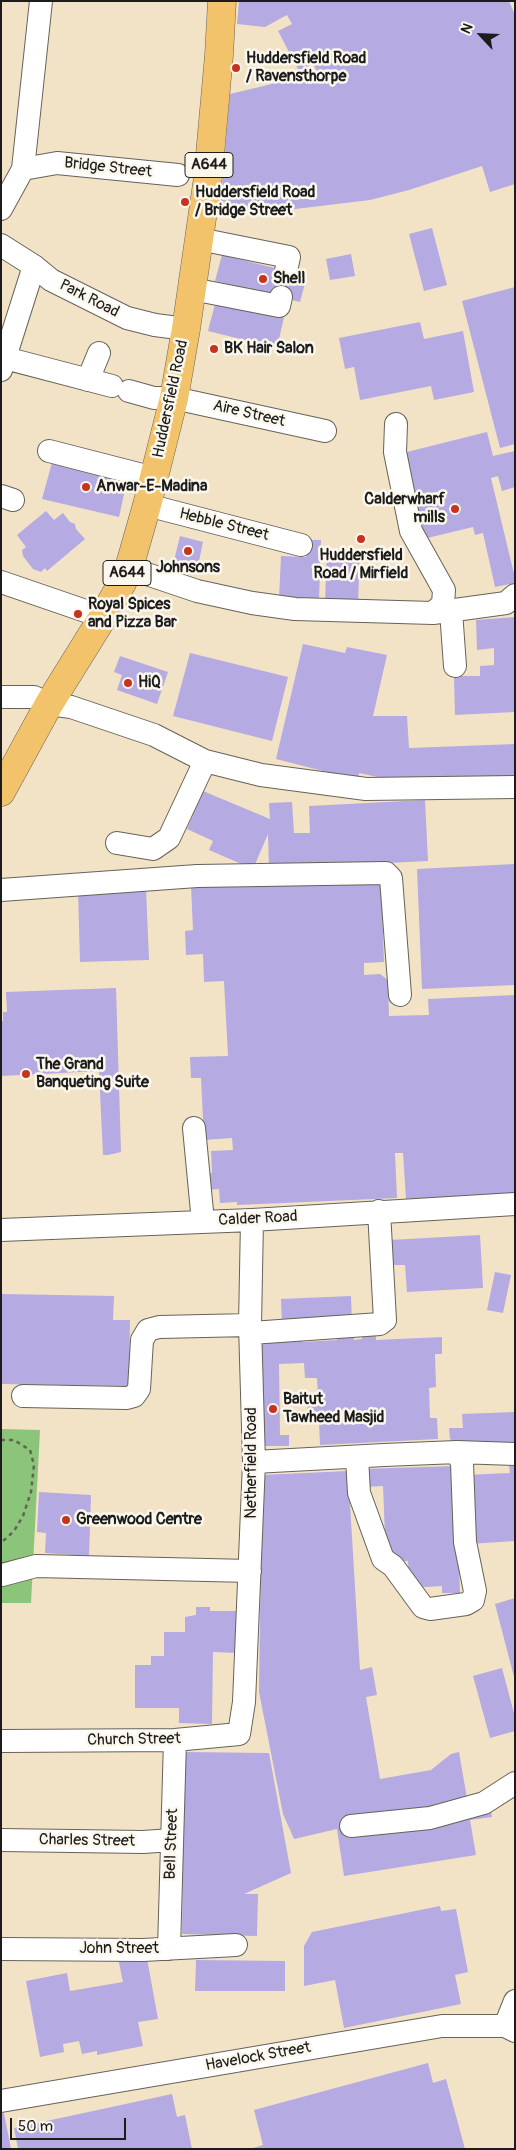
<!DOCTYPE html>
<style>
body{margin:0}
#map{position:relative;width:516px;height:2150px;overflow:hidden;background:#f2e3c7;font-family:Pangolin,sans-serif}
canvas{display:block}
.frame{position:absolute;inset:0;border:2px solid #1c1c1c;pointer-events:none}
.north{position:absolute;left:456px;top:10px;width:50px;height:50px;-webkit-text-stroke:4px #fbf7ec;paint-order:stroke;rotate:295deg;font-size:14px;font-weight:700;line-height:20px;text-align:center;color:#1c1c1c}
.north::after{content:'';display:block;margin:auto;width:18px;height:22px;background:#1c1c1c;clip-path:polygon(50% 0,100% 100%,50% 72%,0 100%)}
.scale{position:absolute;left:10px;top:2118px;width:116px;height:22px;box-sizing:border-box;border:2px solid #1c1c1c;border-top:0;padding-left:6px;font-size:15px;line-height:18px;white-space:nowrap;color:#1c1c1c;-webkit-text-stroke:4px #fbf7ec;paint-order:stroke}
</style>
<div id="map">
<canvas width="516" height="2150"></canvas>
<div class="frame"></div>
<div class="north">N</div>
<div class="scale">50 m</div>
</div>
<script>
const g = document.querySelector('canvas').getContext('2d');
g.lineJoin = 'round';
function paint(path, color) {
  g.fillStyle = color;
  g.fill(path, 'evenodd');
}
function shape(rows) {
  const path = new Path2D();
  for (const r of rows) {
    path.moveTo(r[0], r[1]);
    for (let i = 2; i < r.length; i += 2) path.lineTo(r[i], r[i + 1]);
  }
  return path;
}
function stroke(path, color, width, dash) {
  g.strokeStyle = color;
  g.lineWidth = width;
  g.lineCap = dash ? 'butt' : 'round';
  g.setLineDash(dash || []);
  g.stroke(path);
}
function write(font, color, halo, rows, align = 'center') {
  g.font = font + ' Pangolin,sans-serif';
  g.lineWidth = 5;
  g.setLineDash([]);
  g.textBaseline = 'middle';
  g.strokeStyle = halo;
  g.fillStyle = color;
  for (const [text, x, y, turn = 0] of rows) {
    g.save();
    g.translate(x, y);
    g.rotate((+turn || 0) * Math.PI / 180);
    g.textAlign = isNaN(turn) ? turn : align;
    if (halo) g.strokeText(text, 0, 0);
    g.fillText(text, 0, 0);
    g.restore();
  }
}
paint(shape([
 [1,1429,40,1430,31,1603,1,1603]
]), '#8bc579');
paint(shape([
 [239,1,509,1,515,15,515,184,490,192,482,166,409,190,370,200,287,210,242,211,220,209,230,94,318,73,313,64,299,71,278,31,292,24,287,15,265,27,237,24],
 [432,228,447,285,424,291,409,234],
 [351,254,355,276,330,280,326,259],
 [222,255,307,276,300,302,215,281],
 [515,287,515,444,500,448,462,301],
 [216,300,284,317,277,348,208,331],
 [420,322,424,339,463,331,474,392,434,400,431,386,360,400,354,367,345,369,339,338],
 [487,432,493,456,515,451,515,487,502,491,498,476,491,478,515,578,515,583,495,587,483,533,475,535,473,527,419,540,399,454],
 [53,459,128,476,119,517,42,499],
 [46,511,54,520,63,513,70,522,75,524,76,529,85,539,47,571,45,568,41,572,33,569,23,556,22,550,26,547,17,535],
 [180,536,203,542,199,561,204,562,203,568,174,561],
 [306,540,321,540,319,600,279,599,281,556,306,557],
 [327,550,360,552,358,604,325,602],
 [515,617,515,712,455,715,454,676,480,676,480,666,494,665,494,648,477,650,476,620],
 [303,644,345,653,347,647,387,655,373,716,407,716,409,748,515,744,515,776,396,781,359,773,358,780,276,759],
 [190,653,288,677,272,741,173,716],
 [120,656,168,672,157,704,117,690,122,675,114,672],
 [203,791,270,819,269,803,292,802,294,833,310,833,309,806,425,800,428,861,269,869,268,834,253,869,209,850,213,841,187,829],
 [515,864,515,985,422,989,417,869],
 [381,878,384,962,364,963,364,975,380,974,388,980,389,1016,429,1015,428,999,515,995,515,1194,406,1199,403,1153,395,1153,397,1198,237,1205,237,1202,220,1203,219,1189,207,1190,204,1174,212,1173,211,1151,233,1150,232,1138,204,1140,201,1078,191,1078,190,1057,228,1056,224,981,204,982,203,954,186,955,185,931,193,930,191,886],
 [146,888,149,960,80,962,78,890],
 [116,988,121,1152,108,1155,103,1155,99,1071,1,1076,1,1021,3,1021,3,1012,7,1012,6,992],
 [480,1235,483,1288,407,1292,405,1265,391,1265,390,1240],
 [495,1272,511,1275,503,1313,487,1310],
 [1,1294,114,1296,113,1320,130,1320,129,1386,1,1384],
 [351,1296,352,1323,282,1325,281,1299],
 [354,1332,354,1340,362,1339,362,1333,376,1333,376,1340,442,1337,442,1354,435,1354,436,1387,429,1388,430,1418,437,1418,438,1439,320,1445,319,1423,308,1424,307,1397,318,1397,317,1378,305,1378,304,1363,279,1364,280,1435,289,1435,289,1446,262,1446,261,1343,272,1343,271,1337,302,1336,302,1342,337,1340,337,1333],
 [515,1412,515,1446,455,1443,450,1439,449,1428,463,1428,462,1414],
 [455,1466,460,1593,442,1593,442,1586,409,1588,408,1561,386,1561,383,1486,363,1487,362,1469],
 [509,1466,515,1466,515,1541,469,1544,465,1475,510,1473],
 [348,1471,360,1670,372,1667,377,1695,366,1697,380,1779,431,1770,451,1754,459,1752,468,1804,489,1800,492,1817,470,1820,476,1855,344,1876,337,1829,294,1839,283,1814,259,1692,262,1475],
 [39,1492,91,1495,89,1556,45,1553,46,1533,37,1532],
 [515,1598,515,1677,514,1677,495,1604],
 [196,1607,210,1607,210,1611,237,1611,236,1653,213,1652,212,1724,179,1723,179,1708,135,1708,135,1665,151,1665,151,1656,164,1656,164,1632,185,1632,185,1617,196,1615],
 [502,1668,515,1717,515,1731,490,1738,473,1676],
 [184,1752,269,1753,291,1873,244,1894,258,1894,257,1936,182,1934],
 [440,1906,441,1911,456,1909,468,1972,455,1975,461,2004,344,2028,335,1980,304,1986,304,1946,312,1932],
 [146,1953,158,2019,138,2022,143,2046,97,2055,97,2051,82,2054,79,2041,63,2044,64,2052,40,2057,26,1981,67,1973,70,1991,123,1982,118,1958],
 [196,1960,285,1961,285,1991,195,1991],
 [428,2063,433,2083,446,2079,465,2149,250,2149,263,2145,254,2110],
 [172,2094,177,2117,185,2115,192,2149,18,2149,14,2128],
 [4,2113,11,2149,1,2149,1,2114]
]), '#b5aae2');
const minor = shape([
 [23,169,41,1],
 [1,209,23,169,57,163,178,175],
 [199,239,289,257,286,271],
 [1,245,34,266,51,280,127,318,155,325,186,329],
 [192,289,279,306,281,297],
 [1,357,112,386],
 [1,370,34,266],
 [88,380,99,353],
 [129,391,154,398,174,398,325,431],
 [49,451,154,478],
 [1,496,13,500],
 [147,505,301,545],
 [129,568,197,591,252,603,295,609,433,613,443,604,444,590,411,531,395,452,396,424],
 [1,582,103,617],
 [451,611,455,666],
 [433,613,506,603,515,595],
 [1,697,34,697,49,704,71,707,154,735,205,761,261,775,366,789,515,787],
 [117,843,153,849,169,838,205,761],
 [1,890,197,876,386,873,391,878,400,995],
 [194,1128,203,1222],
 [1,1230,252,1220,515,1204],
 [251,1333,380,1324,385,1320,379,1211],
 [23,1396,127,1398,134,1396,139,1389,142,1340,148,1330,159,1327,250,1325],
 [457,1452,515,1454],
 [254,1462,384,1455,457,1452,462,1463,465,1542,475,1591,473,1600,466,1604,430,1609,423,1607,393,1566,383,1559,359,1493,357,1457],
 [2,1575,36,1566,250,1571],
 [1,1741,175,1740,239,1734,244,1702,254,1462,250,1325,252,1220],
 [351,1826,430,1818,484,1803,515,1783],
 [1,1840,143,1842,172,1840],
 [1,1949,143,1950,236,1945],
 [169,1949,175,1740],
 [505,2026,515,2001],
 [1,2101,442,2026,505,2026,515,2031]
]);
const highway = shape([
 [1,792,49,704,103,617,122,583,129,568,147,505,174,398,186,329,208,177,219,55,222,1]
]);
stroke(minor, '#676258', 24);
stroke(highway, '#676258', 29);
stroke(shape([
 [1,1440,14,1440,30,1450,34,1465,31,1492,23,1516,14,1531,1,1543]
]), '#676258', 2.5, [4, 4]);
stroke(minor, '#fff', 22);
stroke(highway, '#f2c36a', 28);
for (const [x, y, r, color] of [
 [236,68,5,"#c8321e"],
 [185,202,5,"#c8321e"],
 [263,279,5,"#c8321e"],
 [214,349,5,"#c8321e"],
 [86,487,5,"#c8321e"],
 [455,509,5,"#c8321e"],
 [361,539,5,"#c8321e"],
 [188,551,5,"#c8321e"],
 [78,614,5,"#c8321e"],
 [128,683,5,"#c8321e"],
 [26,1074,5,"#c8321e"],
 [273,1409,5,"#c8321e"],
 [66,1520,5,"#c8321e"]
]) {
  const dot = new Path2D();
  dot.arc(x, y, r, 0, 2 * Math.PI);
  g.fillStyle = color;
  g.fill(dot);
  stroke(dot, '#fbf7ec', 2);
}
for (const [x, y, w] of [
 [209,165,48],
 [127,573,48]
]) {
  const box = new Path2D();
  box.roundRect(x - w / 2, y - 12.5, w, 25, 4);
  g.fillStyle = '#fbf7ec';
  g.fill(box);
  stroke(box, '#1c1c1c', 1);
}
write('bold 15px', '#1c1c1c', null, [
 ["A644",209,165],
 ["A644",127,573]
]);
write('bold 16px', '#1c1c1c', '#fbf7ec', [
 ["Huddersfield Road",246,59],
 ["/ Ravensthorpe",246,77],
 ["Huddersfield Road",195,193],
 ["/ Bridge Street",195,211],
 ["Shell",273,279],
 ["BK Hair Salon",224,349],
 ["Anwar-E-Madina",96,487],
 ["Calderwharf",445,500,"right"],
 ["mills",445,518,"right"],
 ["Huddersfield",361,556,"center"],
 ["Road / Mirfield",361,574,"center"],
 ["Johnsons",188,568,"center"],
 ["Royal Spices",88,605],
 ["and Pizza Bar",88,623],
 ["HiQ",138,683],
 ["The Grand",36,1065],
 ["Banqueting Suite",36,1083],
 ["Baitut",283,1400],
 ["Tawheed Masjid",283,1418],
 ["Greenwood Centre",76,1520]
], 'left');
write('16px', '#1c1c1c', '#fbf7ec', [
 ["Bridge Street",108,168,6],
 ["Park Road",89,299,27],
 ["Huddersfield Road",171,399,-78],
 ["Aire Street",249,414,13],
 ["Hebble Street",224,525,14],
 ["Calder Road",258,1219,-3],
 ["Netherfield Road",252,1463,-90],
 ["Church Street",134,1740,-1],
 ["Charles Street",87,1841,1],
 ["Bell Street",172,1844,-88],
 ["John Street",119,1949],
 ["Havelock Street",258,2057,-10]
]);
</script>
